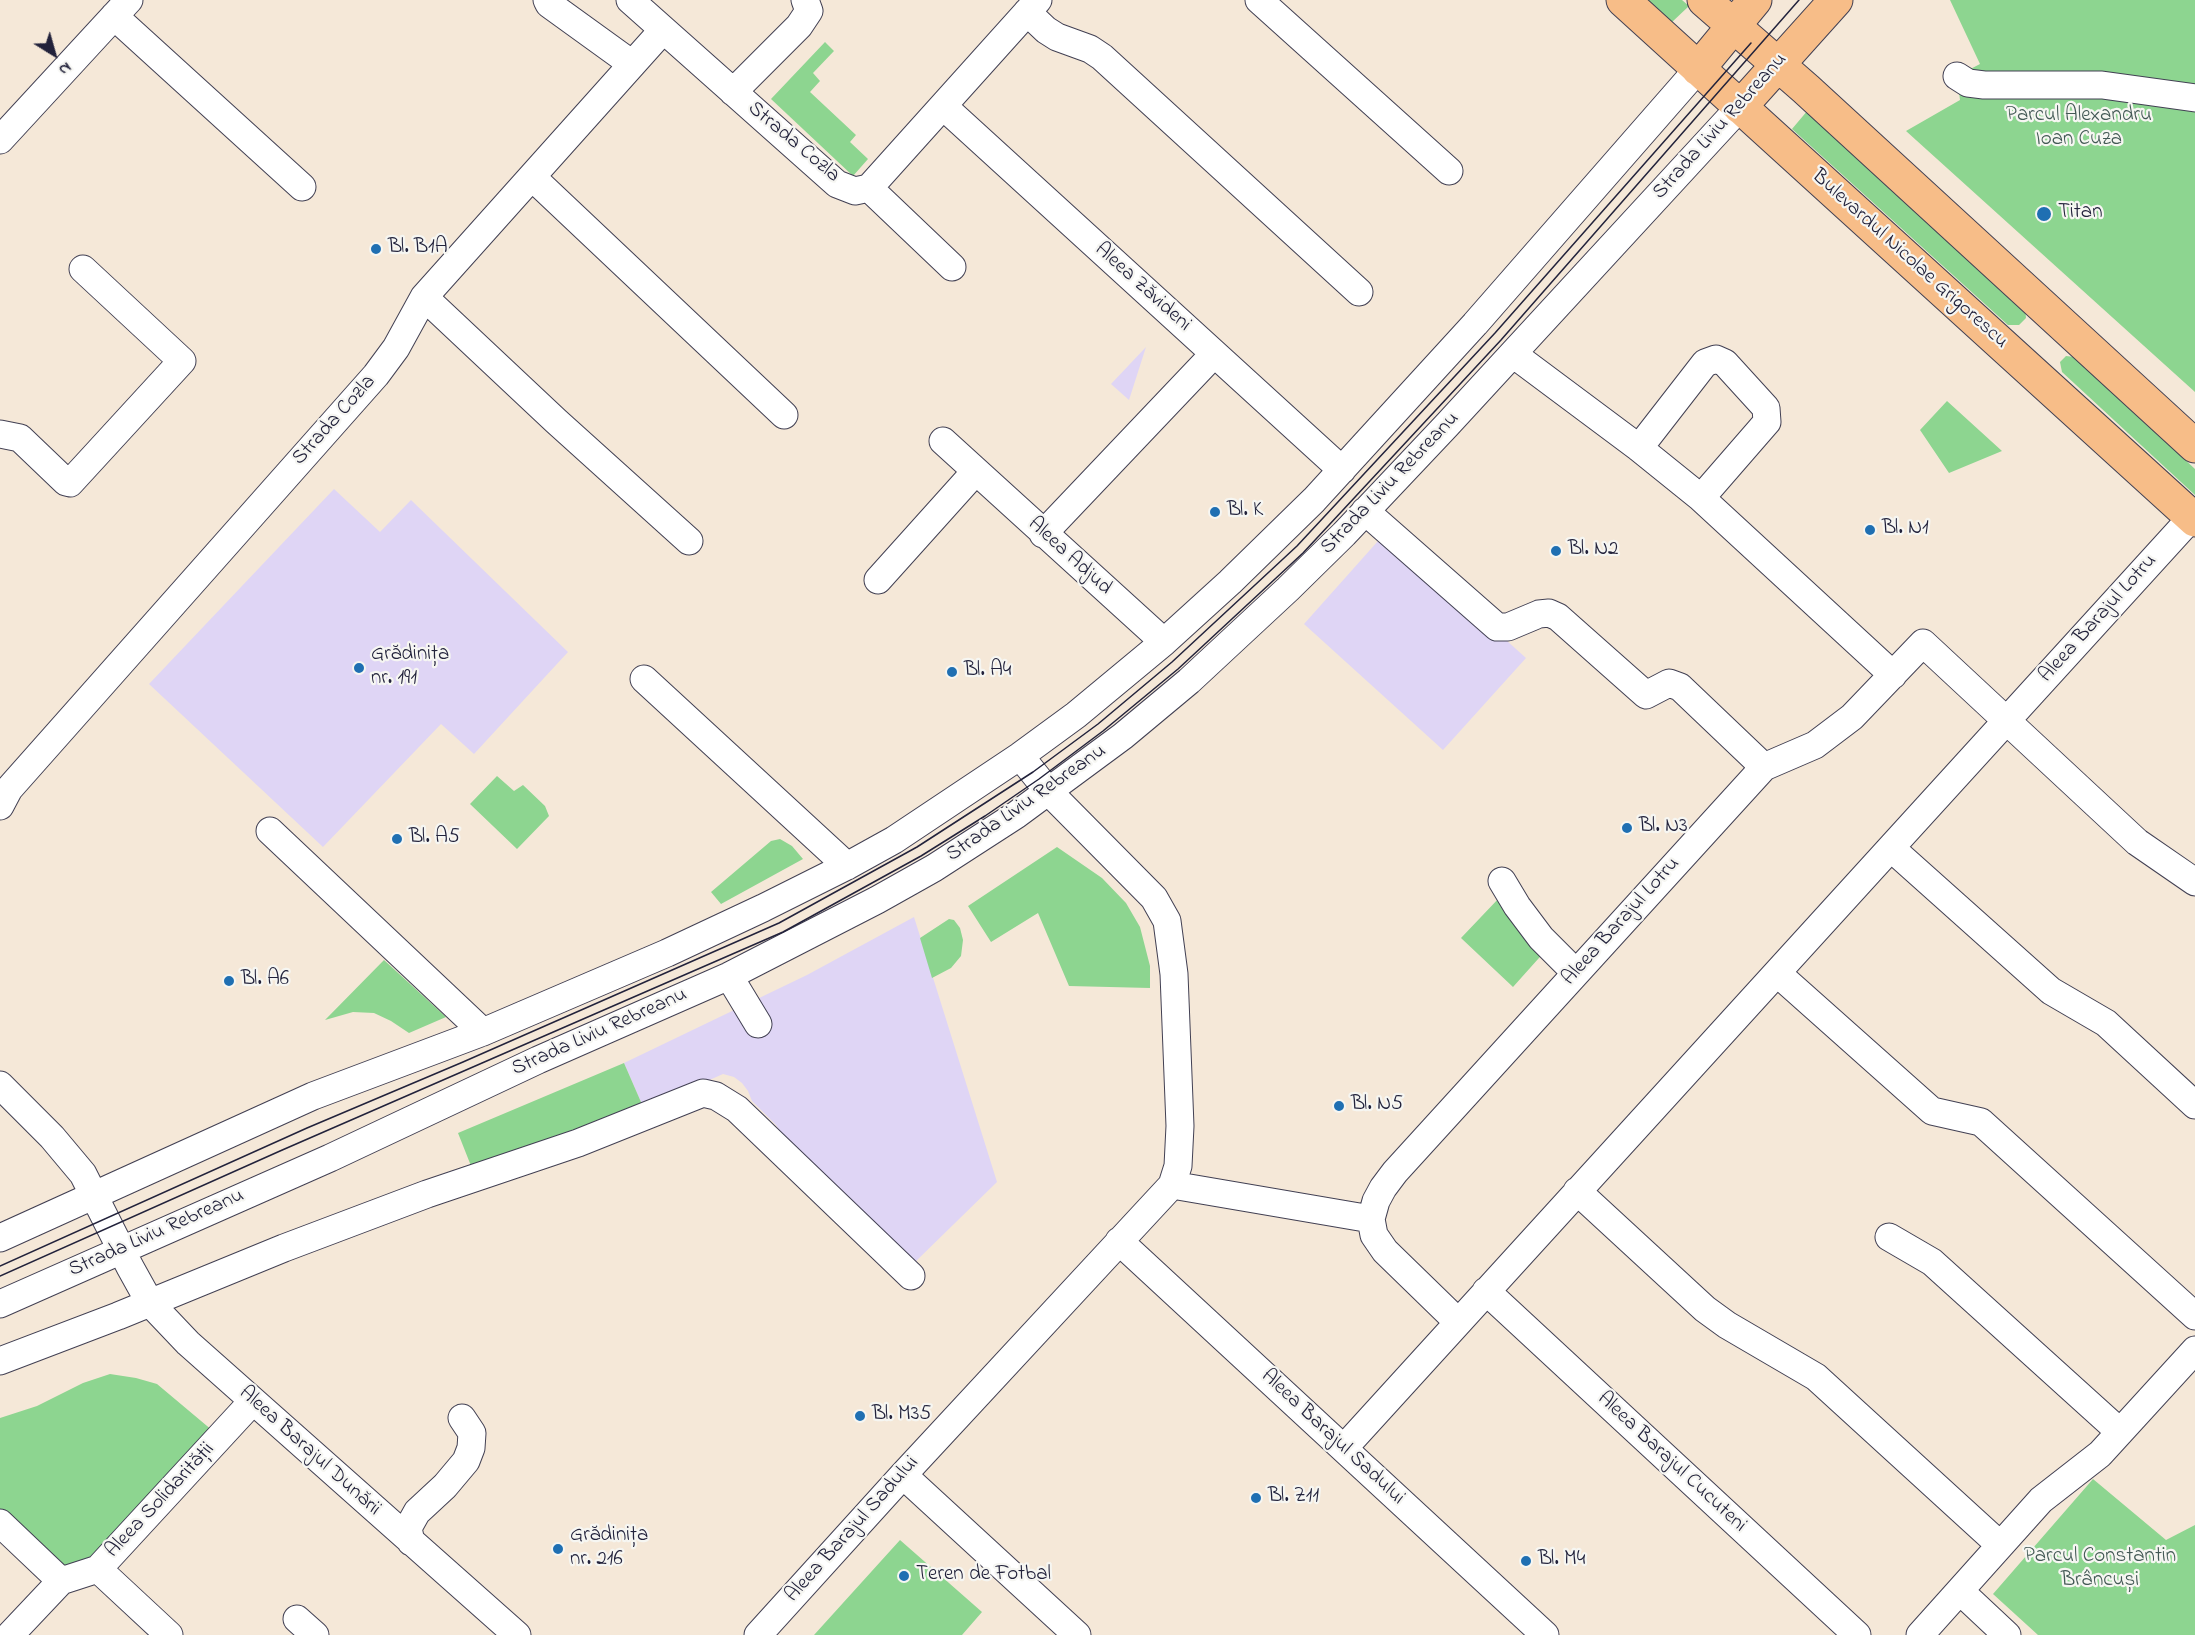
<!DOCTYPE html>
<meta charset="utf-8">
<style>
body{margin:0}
#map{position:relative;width:2195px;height:1635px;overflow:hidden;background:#f5e8d8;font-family:"Indie Flower",sans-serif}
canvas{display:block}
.north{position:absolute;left:24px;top:24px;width:60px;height:60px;-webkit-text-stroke:4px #f6f6f2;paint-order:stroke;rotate:143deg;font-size:16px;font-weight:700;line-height:24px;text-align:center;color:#22223b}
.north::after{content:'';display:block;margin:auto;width:21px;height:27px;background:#22223b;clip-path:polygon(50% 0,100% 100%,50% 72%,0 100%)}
</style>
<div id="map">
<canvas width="2195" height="1635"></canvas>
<div class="north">N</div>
</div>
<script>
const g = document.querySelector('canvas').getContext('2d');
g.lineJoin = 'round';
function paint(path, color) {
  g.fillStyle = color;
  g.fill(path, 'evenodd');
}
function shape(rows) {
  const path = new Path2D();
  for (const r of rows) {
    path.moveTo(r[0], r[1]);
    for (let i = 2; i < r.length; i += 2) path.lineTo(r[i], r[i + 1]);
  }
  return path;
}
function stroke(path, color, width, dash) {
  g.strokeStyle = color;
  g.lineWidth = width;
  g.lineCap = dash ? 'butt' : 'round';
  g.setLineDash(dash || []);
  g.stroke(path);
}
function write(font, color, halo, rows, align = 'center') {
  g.font = font + ' "Indie Flower",sans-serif';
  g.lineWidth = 4.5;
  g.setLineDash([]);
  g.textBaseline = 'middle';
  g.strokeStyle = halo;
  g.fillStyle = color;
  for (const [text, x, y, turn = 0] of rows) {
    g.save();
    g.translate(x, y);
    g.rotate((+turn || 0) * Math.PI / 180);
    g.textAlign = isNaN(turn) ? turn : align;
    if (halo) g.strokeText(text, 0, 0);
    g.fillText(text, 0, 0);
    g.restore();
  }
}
paint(shape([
 [1146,347,1129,400,1111,384],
 [334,489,380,532,411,500,568,652,474,754,441,724,323,847,149,684],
 [1386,532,1526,658,1443,750,1304,624],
 [914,917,997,1182,913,1264,783,1136,776,1125,752,1101,748,1091,742,1083,734,1077,723,1074,644,1109,624,1063,807,975]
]), '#dfd5f5');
paint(shape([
 [1646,0,1682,0,1689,6,1671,23],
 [1950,0,2195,0,2195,392,1906,131,1960,100,1957,76,1980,64],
 [825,42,834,51,813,73,820,81,810,92,856,135,850,142,868,159,853,176,771,99],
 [1808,110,2025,307,2026,318,2019,325,2008,325,1792,129],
 [2066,356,2075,357,2195,469,2195,495,2062,372,2060,362],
 [1947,401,2002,451,1949,473,1920,430],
 [497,776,514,791,523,785,545,806,549,816,517,849,470,804],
 [780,839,792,846,803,859,721,904,711,892,771,841],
 [1057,847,1102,878,1126,903,1140,927,1150,966,1150,988,1069,986,1038,913,991,942,968,906],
 [1500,897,1547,949,1513,987,1461,938],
 [949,919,954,920,960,928,963,940,961,956,951,968,932,978,920,938],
 [384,960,446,1017,409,1033,391,1021,374,1013,353,1012,325,1020],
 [624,1063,644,1109,475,1176,458,1133],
 [110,1374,136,1378,157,1384,213,1431,96,1560,64,1575,0,1515,0,1418,37,1406,83,1383],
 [2093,1479,2166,1540,2195,1525,2195,1635,2038,1635,1993,1594],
 [900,1540,982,1612,962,1635,814,1635]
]), '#8dd590');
const minor = shape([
 [547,0,549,4,632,64],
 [630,0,837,184,855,191,869,188],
 [1259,0,1449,171],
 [1027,12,1046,30,1057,37,1090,49,1102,57,1359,292],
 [114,16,302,187],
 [1957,76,1968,83,1984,85,2102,85,2195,98],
 [733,92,799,26,809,11,805,0],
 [943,106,1342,470],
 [0,140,129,0],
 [532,177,784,415],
 [869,188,1038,0],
 [869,188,952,267],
 [424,297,556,421,689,541],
 [1513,354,1639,448,1701,498,1893,675],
 [0,434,20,438,66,482,70,483,182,361,83,269],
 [943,441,1164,642],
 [1639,448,1705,363,1716,359,1725,363,1766,408,1767,422,1701,498],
 [1365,511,1497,627,1508,627,1539,614,1549,613,1558,617,1646,695,1669,683,1680,687,1764,767],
 [1043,534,1214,354],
 [878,580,975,472],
 [644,679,847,866],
 [0,806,9,789,376,375,396,348,424,297,663,30],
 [270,831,483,1032],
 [1891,848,2051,991,2106,1023,2195,1105],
 [1502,881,1517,906,1541,938,1576,973],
 [1777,973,1932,1111,1981,1122,2195,1316],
 [729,976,758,1024],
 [0,1085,52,1137,83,1174,130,1267,150,1303,188,1343,517,1635],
 [1172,1185,1371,1219],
 [1577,1191,1705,1309,1727,1325,1816,1377,2000,1545],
 [1889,1237,1932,1262,2120,1432],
 [0,1238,313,1096,483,1032,667,953,763,908,847,866,894,840,1020,756,1076,715,1164,642,1230,582,1314,500,1475,324,1698,69],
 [1119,1241,1545,1635],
 [1486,1291,1857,1635],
 [0,1304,330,1158,538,1060,729,976,877,900,934,868,1016,815,1123,736,1189,681,1288,589,1344,534,1447,425,1740,107],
 [1458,1322,1385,1251,1374,1235,1371,1219,1376,1201,1383,1188,1395,1172,1764,767,1815,745,1852,717,1923,643,2137,842,2195,882],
 [0,1361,118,1316,284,1248,427,1194,578,1143,703,1093,716,1096,737,1109,911,1276],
 [1344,1448,2192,517],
 [903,1475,1077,1635],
 [0,1523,61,1581],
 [411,1542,408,1528,417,1512,445,1486,466,1461,471,1448,472,1433,462,1418],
 [98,1569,169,1635],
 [1960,1591,2007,1635],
 [297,1619,315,1635],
 [10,1635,61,1581,98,1569,252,1402],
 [758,1635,903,1475,1172,1185,1178,1166,1180,1126,1174,974,1167,921,1154,898,1049,792,1020,756],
 [1920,1635,2041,1500,2100,1454,2195,1350]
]);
const major = shape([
 [1623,0,2195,520],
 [1704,0,1806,89,2195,446],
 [1698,69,1755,0],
 [1740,107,1836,0]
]);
stroke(minor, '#424053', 29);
stroke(major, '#424053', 35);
stroke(minor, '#fff', 27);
stroke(major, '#f7bd88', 33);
stroke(shape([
 [0,1266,307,1128,463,1062,779,923,917,847,1033,772,1098,724,1172,662,1297,546,1495,333,1751,43],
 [0,1276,280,1151,783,932,921,856,985,816,1039,779,1103,731,1178,669,1303,553,1501,340,1799,0]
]), '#22223b', 1.5);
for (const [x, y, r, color] of [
 [2044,214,8,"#1f6fb2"],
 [376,249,6,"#1f6fb2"],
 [1215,512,6,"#1f6fb2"],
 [1870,530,6,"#1f6fb2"],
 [1556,551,6,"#1f6fb2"],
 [359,668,6,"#1f6fb2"],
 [952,672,6,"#1f6fb2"],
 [1627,828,6,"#1f6fb2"],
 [397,839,6,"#1f6fb2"],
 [229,981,6,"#1f6fb2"],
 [1339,1106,6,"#1f6fb2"],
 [860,1416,6,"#1f6fb2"],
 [1256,1498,6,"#1f6fb2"],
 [558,1549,6,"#1f6fb2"],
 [1526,1561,6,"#1f6fb2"],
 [904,1576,6,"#1f6fb2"]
]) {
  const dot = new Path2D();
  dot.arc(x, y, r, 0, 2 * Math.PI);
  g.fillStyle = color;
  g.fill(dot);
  stroke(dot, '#f6f6f2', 2);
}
write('21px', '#425854', '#f6f6f2', [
 ["Parcul Alexandru",2079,117],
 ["Ioan Cuza",2079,141],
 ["Parcul Constantin",2100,1558],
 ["Brâncuși",2100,1582]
]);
write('21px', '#22223b', '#f6f6f2', [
 ["Strada Liviu Rebreanu",1721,127,-48],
 ["Strada Cozla",793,143,40],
 ["Bulevardul Nicolae Grigorescu",1909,260,42],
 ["Aleea Zăvideni",1142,288,42],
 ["Strada Cozla",335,421,-48],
 ["Strada Liviu Rebreanu",1391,484,-46],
 ["Aleea Adjud",1069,557,42],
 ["Aleea Barajul Lotru",2099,619,-48],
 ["Strada Liviu Rebreanu",1027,804,-35],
 ["Aleea Barajul Lotru",1622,922,-48],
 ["Strada Liviu Rebreanu",600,1033,-24],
 ["Strada Liviu Rebreanu",157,1234,-24],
 ["Aleea Barajul Sadului",1332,1438,43],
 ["Aleea Barajul Dunării",309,1452,42],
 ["Aleea Barajul Cucuteni",1671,1463,43],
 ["Aleea Solidarității",161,1501,-47],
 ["Aleea Barajul Sadului",853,1530,-48]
]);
write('21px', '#22223b', '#f6f6f2', [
 ["Titan",2058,214],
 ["Bl. B1A",388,249],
 ["Bl. K",1227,512],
 ["Bl. N1",1882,530],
 ["Bl. N2",1568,551],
 ["Grădinița",371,656],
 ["nr. 191",371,680],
 ["Bl. A4",964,672],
 ["Bl. N3",1639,828],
 ["Bl. A5",409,839],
 ["Bl. A6",241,981],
 ["Bl. N5",1351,1106],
 ["Bl. M35",872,1416],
 ["Bl. Z11",1268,1498],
 ["Grădinița",570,1537],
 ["nr. 216",570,1561],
 ["Bl. M4",1538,1561],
 ["Teren de Fotbal",916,1576]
], 'left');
</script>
